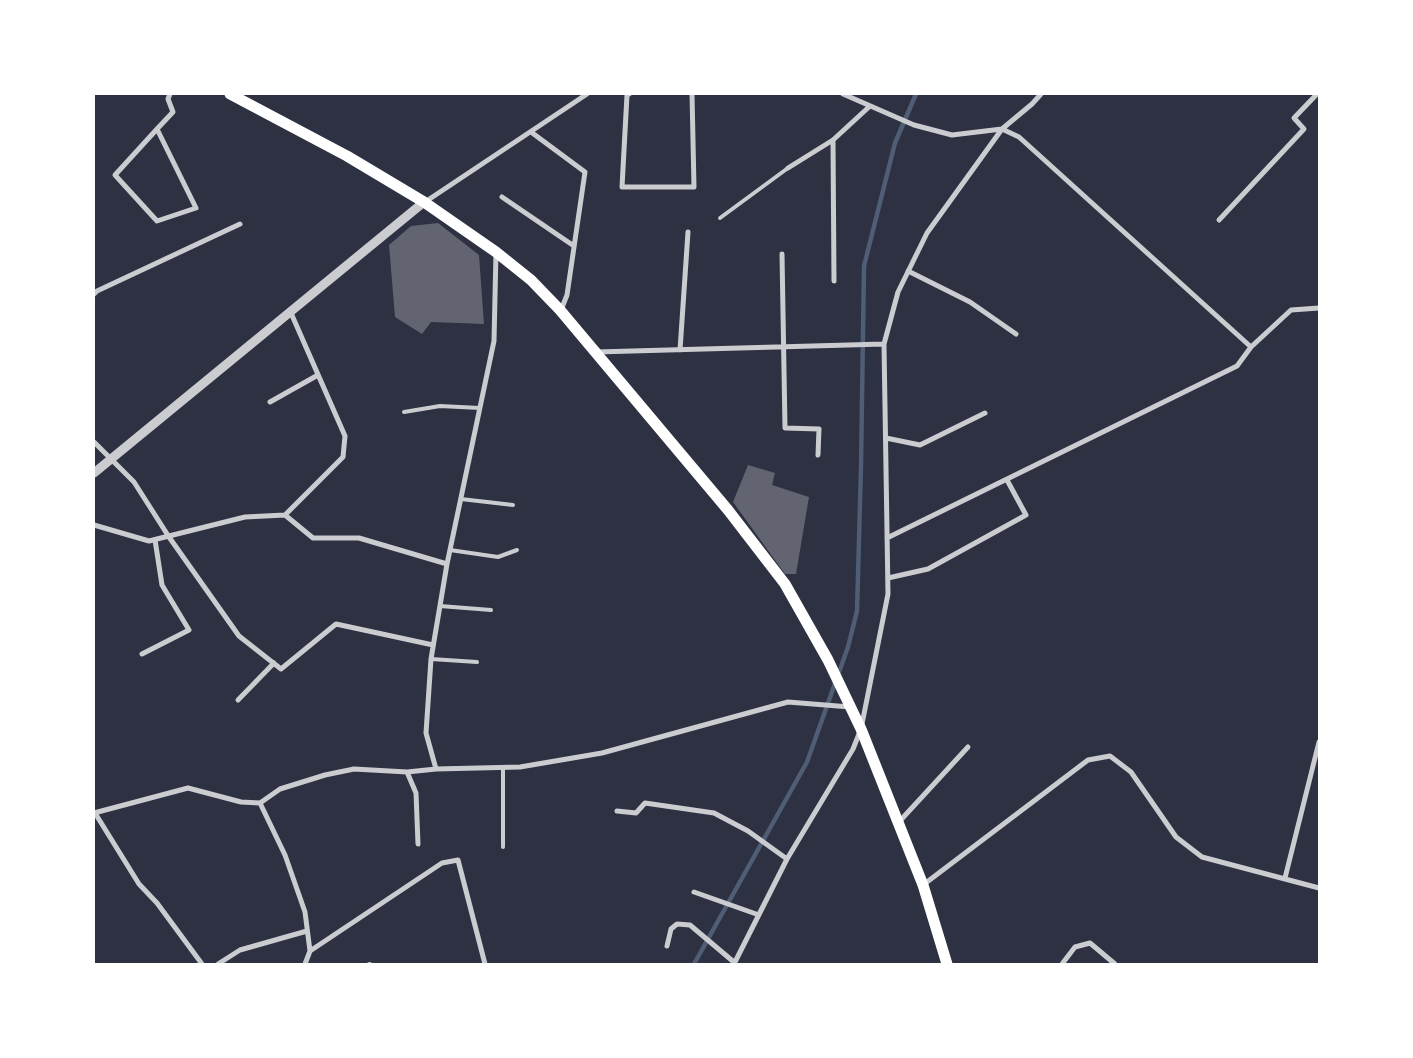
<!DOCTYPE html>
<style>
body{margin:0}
#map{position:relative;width:1413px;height:1058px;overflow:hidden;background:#2d3142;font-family:"DM Sans",sans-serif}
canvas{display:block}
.frame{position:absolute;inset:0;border:95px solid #fff;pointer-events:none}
</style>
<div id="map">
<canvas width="1413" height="1058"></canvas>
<div class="frame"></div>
</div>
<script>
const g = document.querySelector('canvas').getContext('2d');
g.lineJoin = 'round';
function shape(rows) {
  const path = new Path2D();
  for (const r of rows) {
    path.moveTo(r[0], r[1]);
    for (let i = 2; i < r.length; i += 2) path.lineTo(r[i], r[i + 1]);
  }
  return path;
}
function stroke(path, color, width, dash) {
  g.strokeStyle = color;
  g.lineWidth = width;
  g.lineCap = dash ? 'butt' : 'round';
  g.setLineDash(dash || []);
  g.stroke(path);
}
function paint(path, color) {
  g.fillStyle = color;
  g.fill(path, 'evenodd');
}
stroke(shape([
 [694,964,807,762,848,647,857,611,861,467,864,266,895,143,916,94]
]), '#4f5d75', 4.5);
paint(shape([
 [438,223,479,255,484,324,431,322,422,334,395,317,389,245,411,226],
 [748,465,775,473,772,485,809,497,796,574,785,574,733,502]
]), '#626471');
stroke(shape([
 [720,218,788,168],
 [404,412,440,406,480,408],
 [461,499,513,505],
 [450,550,498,557,517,550],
 [440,606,491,610],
 [431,659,477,662],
 [503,847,503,767],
 [369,964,370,964]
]), '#caccd0', 4);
stroke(shape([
 [629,94,627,95,622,187,694,187,692,94],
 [843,94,914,125,952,135,1002,129,1019,137,1251,347],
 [157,129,196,208,157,221,115,175,157,129,173,112,168,99,170,94],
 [531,132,585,172,567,295,561,310],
 [833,140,834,281],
 [788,168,833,140,870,106],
 [502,197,574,246],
 [425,202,587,94],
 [1219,220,1304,129,1294,118,1317,94],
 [782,254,785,428,819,429,818,455],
 [908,271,970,302,1016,334],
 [94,294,97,291,240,224],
 [680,350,688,232],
 [596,352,884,344],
 [270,402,318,375],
 [886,438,920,445,985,413],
 [94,442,134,482,169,537,239,636,281,669,336,624,433,645],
 [285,515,343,457,345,436,291,313],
 [94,525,149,541,245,517,285,515,313,538,359,538,447,564],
 [887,538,1237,366,1251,347,1291,310,1319,308],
 [888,578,928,569,1026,515,1007,480],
 [142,654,189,630,162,585,155,540],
 [238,700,274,663],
 [436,769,426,733,431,659,447,564,494,341,496,252],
 [407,772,416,793,418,844],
 [260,803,285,855,305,912,310,951,305,964],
 [617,811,636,813,645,803,714,813,748,831,787,859],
 [94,813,188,788,241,802,260,803,280,789,325,775,354,769,407,772,436,769,520,767,602,753,788,702,850,707],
 [95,813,139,884,157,903,202,964],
 [898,823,968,747],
 [1285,878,1319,742],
 [923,885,1088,760,1110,756,1131,772,1176,837,1202,857,1319,888],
 [694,892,759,915],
 [667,946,671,929,677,924,690,925,735,963],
 [310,951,442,863,458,860,485,964],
 [218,964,240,950,307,931],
 [734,964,787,859,853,749,861,729,888,594,884,344,898,292,927,233,1002,129,1032,104,1041,94],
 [1062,964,1075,947,1090,943,1115,964]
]), '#caccd0', 5);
stroke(shape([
 [94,473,424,202]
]), '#caccd0', 9);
stroke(shape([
 [230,94,347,156,424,202,496,252,531,280,560,310,728,510,785,584,828,660,861,729,923,885,947,964]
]), '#fff', 11);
</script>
